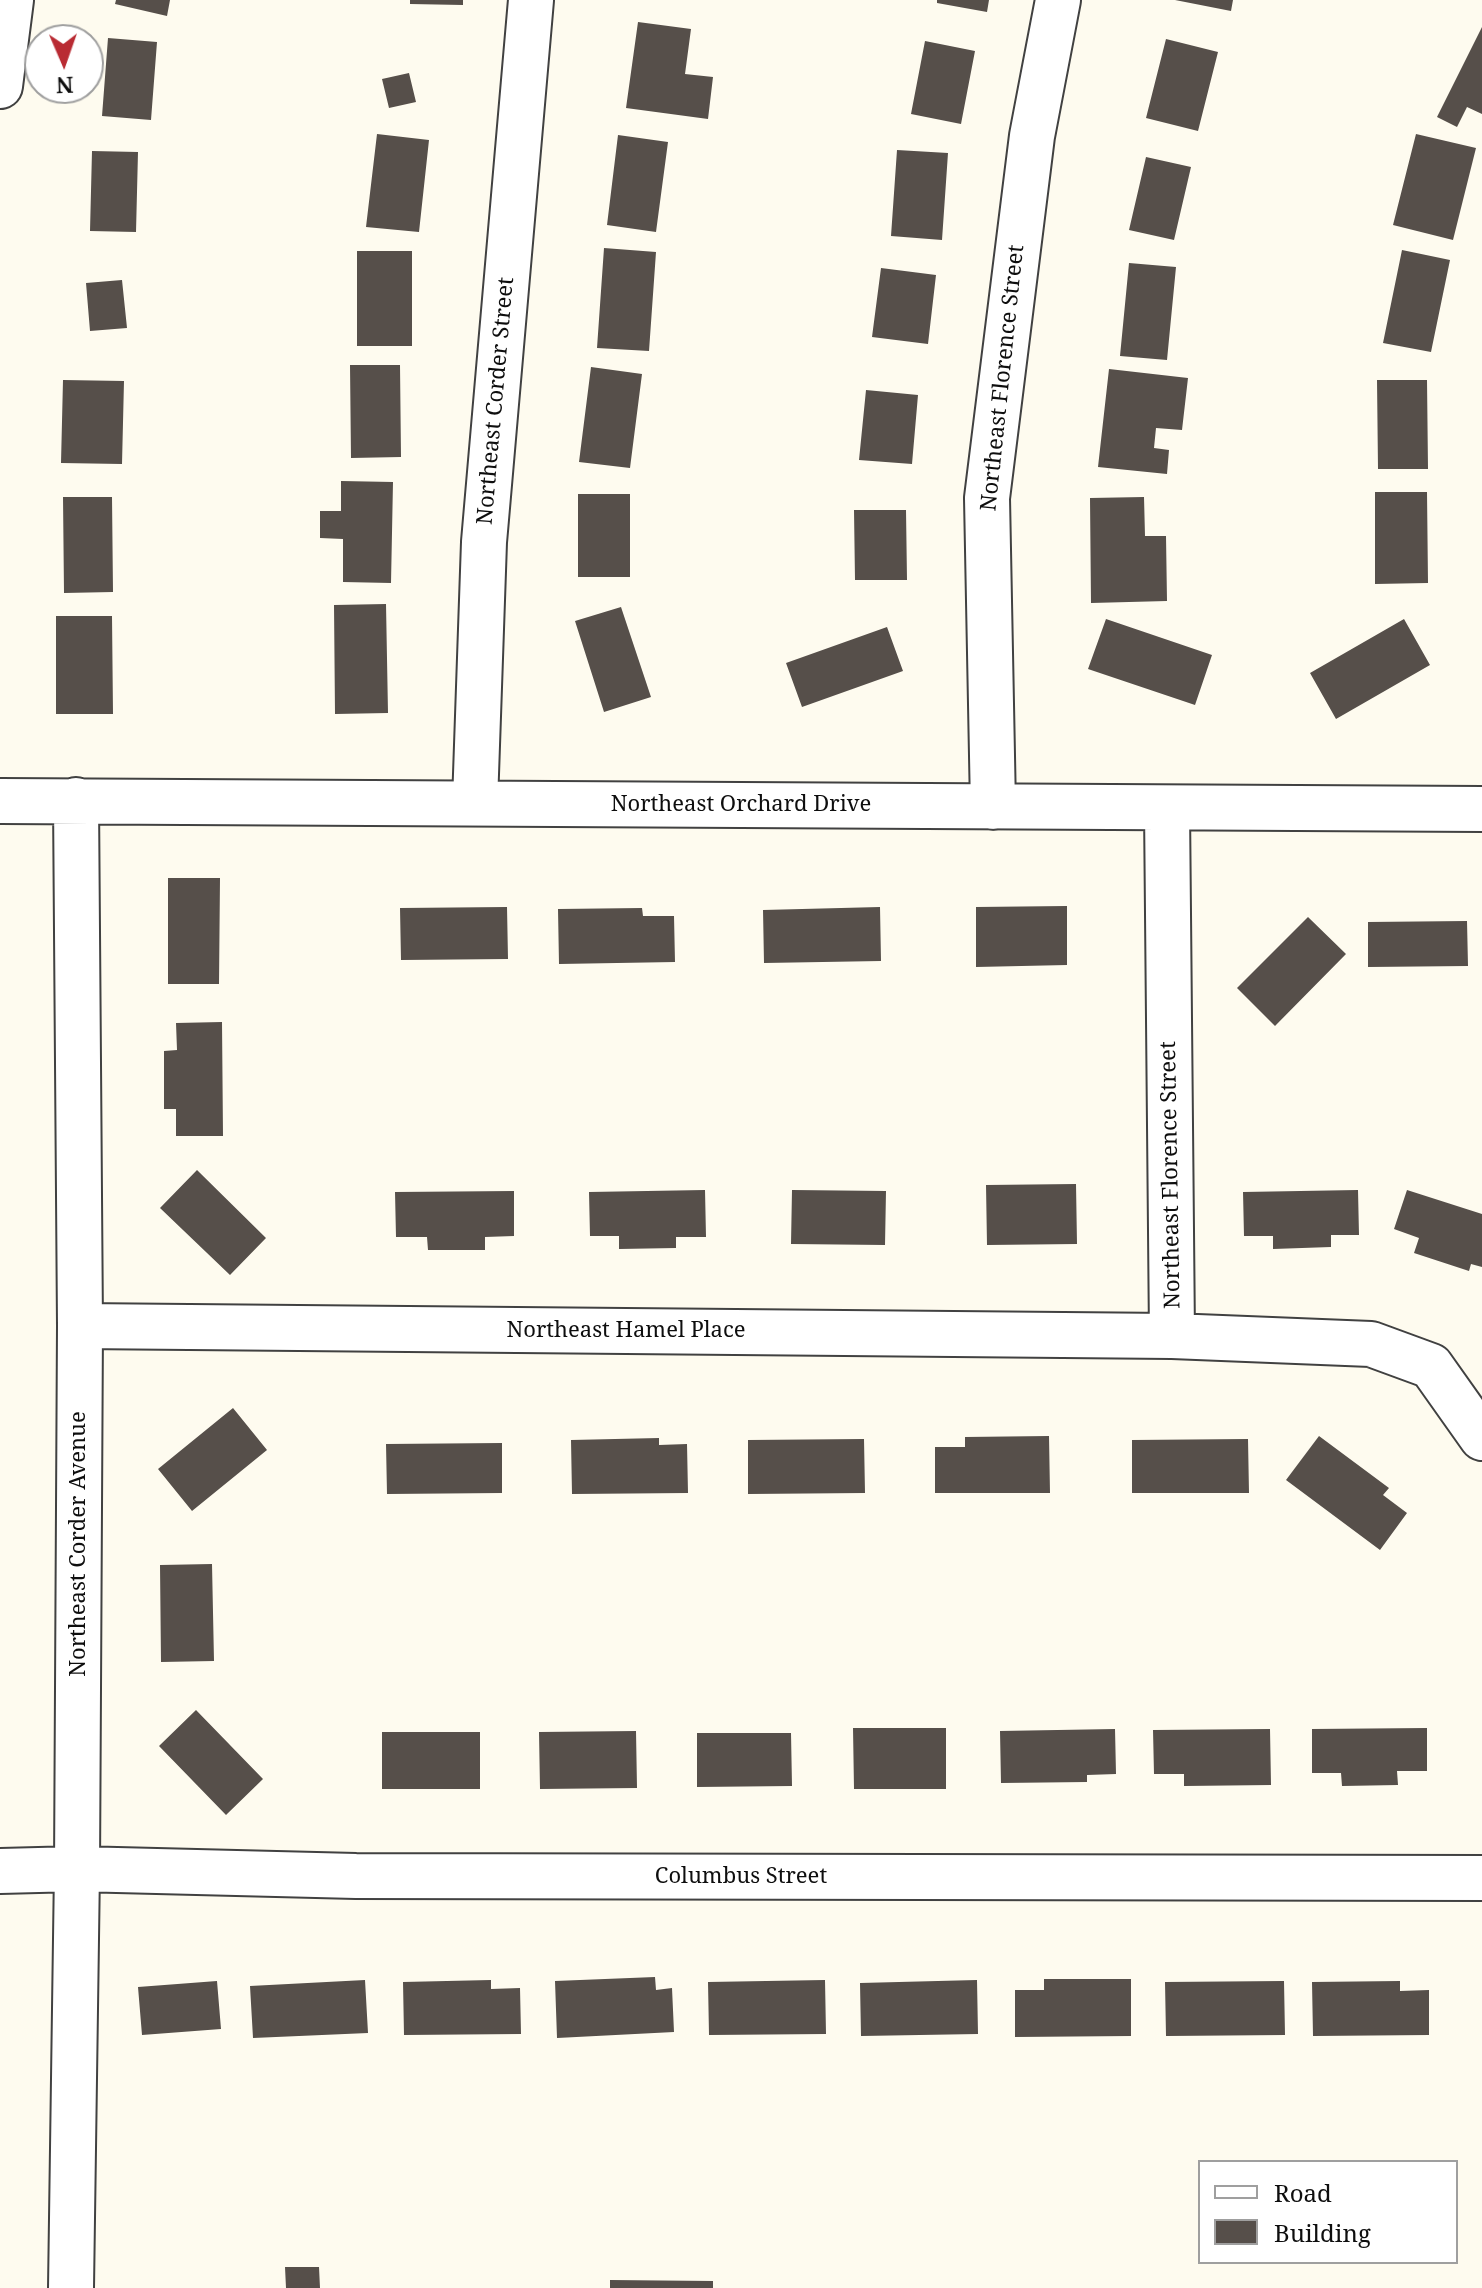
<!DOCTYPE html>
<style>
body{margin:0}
#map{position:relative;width:1482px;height:2288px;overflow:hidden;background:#fefbef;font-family:"Noto Serif",serif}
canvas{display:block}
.legend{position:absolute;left:1198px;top:2160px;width:260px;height:104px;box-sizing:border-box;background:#fff;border:2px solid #9f9f9f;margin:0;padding:10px 14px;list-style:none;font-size:24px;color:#0e0e0e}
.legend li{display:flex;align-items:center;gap:16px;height:40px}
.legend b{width:40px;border:2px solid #9f9f9f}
.north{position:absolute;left:24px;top:24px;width:80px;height:80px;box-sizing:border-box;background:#fff;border:2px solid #9f9f9f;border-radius:50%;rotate:178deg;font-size:22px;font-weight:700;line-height:32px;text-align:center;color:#0e0e0e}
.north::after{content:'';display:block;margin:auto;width:28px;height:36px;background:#b92b33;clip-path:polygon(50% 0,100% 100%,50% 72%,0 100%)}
</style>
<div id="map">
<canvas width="1482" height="2288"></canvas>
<ul class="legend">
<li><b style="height:10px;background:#fff"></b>Road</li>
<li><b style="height:22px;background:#564f4a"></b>Building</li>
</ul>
<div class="north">N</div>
</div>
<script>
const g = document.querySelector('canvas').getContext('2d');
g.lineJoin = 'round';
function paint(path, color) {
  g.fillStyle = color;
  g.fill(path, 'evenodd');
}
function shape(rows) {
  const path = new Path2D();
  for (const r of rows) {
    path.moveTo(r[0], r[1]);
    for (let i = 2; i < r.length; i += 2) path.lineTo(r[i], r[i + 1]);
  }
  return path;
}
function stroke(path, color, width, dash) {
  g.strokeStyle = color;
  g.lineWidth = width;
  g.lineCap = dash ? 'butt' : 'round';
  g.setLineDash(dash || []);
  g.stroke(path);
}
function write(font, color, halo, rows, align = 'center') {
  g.font = font + ' "Noto Serif",serif';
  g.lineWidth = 8;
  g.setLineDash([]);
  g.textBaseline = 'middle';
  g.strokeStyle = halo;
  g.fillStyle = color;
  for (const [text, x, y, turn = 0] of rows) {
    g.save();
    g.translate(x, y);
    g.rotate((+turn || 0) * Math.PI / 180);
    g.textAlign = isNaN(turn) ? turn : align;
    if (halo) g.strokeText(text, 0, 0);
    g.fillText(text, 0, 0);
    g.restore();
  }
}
paint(shape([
 [116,0,170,0,167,16,115,4],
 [410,0,463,0,463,5,410,4],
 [937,0,989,0,987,12,937,3],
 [1175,0,1233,0,1231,11],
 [638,22,691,29,685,74,713,77,708,119,626,108],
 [1482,27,1482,114,1467,107,1457,127,1437,117],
 [108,38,157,42,151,120,102,116],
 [1166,39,1218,52,1198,131,1146,118],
 [925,41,975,51,961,124,911,114],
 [409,73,416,102,389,108,382,79],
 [377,134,429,140,419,232,366,227],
 [1416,134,1476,148,1453,240,1393,225],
 [618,135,668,142,656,232,607,225],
 [897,150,948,153,942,240,891,236],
 [92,151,138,152,136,232,90,231],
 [1146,157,1191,167,1174,240,1129,230],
 [604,248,656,252,649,351,597,348],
 [1402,250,1450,260,1431,352,1383,343],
 [357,251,412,251,412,346,357,346],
 [1129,263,1176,267,1167,360,1120,356],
 [881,268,936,275,928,344,872,337],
 [122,280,127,328,90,331,86,283],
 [350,365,400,365,401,457,351,458],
 [591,367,642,374,630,468,579,462],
 [1109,369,1188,378,1182,430,1156,428,1154,448,1169,450,1167,474,1098,467],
 [63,380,124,381,122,464,61,463],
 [1377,380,1427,380,1428,469,1378,469],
 [866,390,918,395,912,464,859,460],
 [341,481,393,482,391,583,343,582,343,539,320,538,320,511,341,511],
 [1375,492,1427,492,1428,583,1375,584],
 [578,494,630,494,630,577,578,577],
 [63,497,112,497,113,592,64,593],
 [1144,497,1145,536,1166,536,1167,601,1091,603,1090,498],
 [854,510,906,510,907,580,855,580],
 [386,604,388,713,335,714,334,605],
 [621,607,651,697,604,712,575,621],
 [56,616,112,616,113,714,56,714],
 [1106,619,1212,655,1195,705,1088,669],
 [1404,619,1430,665,1336,719,1310,673],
 [887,627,903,671,802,707,786,663],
 [168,878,220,878,219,984,168,984],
 [1067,906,1067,965,976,967,976,907],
 [507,907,508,959,401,960,400,908],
 [880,907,881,961,764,963,763,910],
 [642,908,643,916,674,916,675,962,559,964,558,909],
 [1308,917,1346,954,1275,1026,1237,988],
 [1467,921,1468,966,1368,967,1368,922],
 [222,1022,223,1136,176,1136,176,1109,164,1109,164,1051,177,1050,176,1023],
 [197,1170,266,1238,230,1275,160,1208],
 [1076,1184,1077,1244,987,1245,986,1185],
 [705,1190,706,1237,676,1237,676,1248,619,1249,619,1236,590,1236,589,1192],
 [792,1190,886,1191,885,1245,791,1244],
 [1358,1190,1359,1235,1331,1235,1331,1247,1273,1249,1273,1236,1244,1236,1243,1192],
 [1407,1190,1482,1214,1482,1267,1471,1264,1469,1271,1414,1253,1419,1238,1394,1229],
 [514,1191,514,1236,485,1237,485,1250,428,1250,427,1237,396,1237,395,1192],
 [233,1408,267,1450,192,1511,158,1469],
 [1049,1436,1050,1493,935,1493,935,1447,965,1447,965,1437],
 [1319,1436,1389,1488,1383,1495,1407,1513,1380,1550,1286,1480],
 [659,1438,659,1445,687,1444,688,1493,572,1494,571,1440],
 [864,1439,865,1493,748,1494,748,1440],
 [1248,1439,1249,1493,1132,1493,1132,1440],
 [502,1443,502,1493,387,1494,386,1444],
 [212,1564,214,1661,161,1662,160,1565],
 [196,1710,263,1779,226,1815,159,1746],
 [853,1728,946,1728,946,1789,854,1789],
 [1427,1728,1427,1771,1397,1771,1398,1785,1342,1786,1341,1773,1312,1773,1312,1729],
 [1115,1729,1116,1774,1087,1775,1087,1782,1001,1783,1000,1731],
 [1270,1729,1271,1785,1184,1786,1184,1774,1154,1774,1153,1730],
 [636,1731,637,1788,540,1789,539,1732],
 [382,1732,480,1732,480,1789,382,1789],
 [697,1733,791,1733,792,1786,697,1787],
 [655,1977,656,1990,672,1988,674,2032,557,2038,555,1981],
 [1044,1979,1131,1979,1131,2036,1015,2037,1015,1990,1044,1990],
 [365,1980,368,2033,253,2038,250,1986],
 [491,1980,491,1989,520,1988,521,2034,404,2035,403,1982],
 [825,1980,826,2034,709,2035,708,1982],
 [977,1980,978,2034,861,2036,860,1983],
 [217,1981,221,2029,142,2035,138,1987],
 [1284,1981,1285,2035,1166,2036,1165,1982],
 [1400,1981,1400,1991,1429,1990,1429,2035,1313,2036,1312,1982],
 [285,2267,319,2267,320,2288,286,2288],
 [610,2280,713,2281,713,2288,610,2288]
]), '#564f4a');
const minor = shape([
 [0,86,11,0],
 [0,801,1482,809],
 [475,803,484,542,531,0],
 [993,807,987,498,1032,136,1058,0],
 [1167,808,1172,1336],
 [80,1326,1172,1336,1371,1344,1431,1366,1482,1438],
 [0,1871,77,1869,356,1876,1482,1878],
 [71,2288,77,1869,80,1326,76,800]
]);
stroke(minor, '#414141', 48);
stroke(minor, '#fff', 44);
write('22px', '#0e0e0e', '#fff', [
 ["Northeast Florence Street",1003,378,-84],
 ["Northeast Corder Street",496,401,-85],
 ["Northeast Orchard Drive",741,805],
 ["Northeast Florence Street",1171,1175,-91],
 ["Northeast Hamel Place",626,1331],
 ["Northeast Corder Avenue",79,1544,-90],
 ["Columbus Street",741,1877]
]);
</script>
